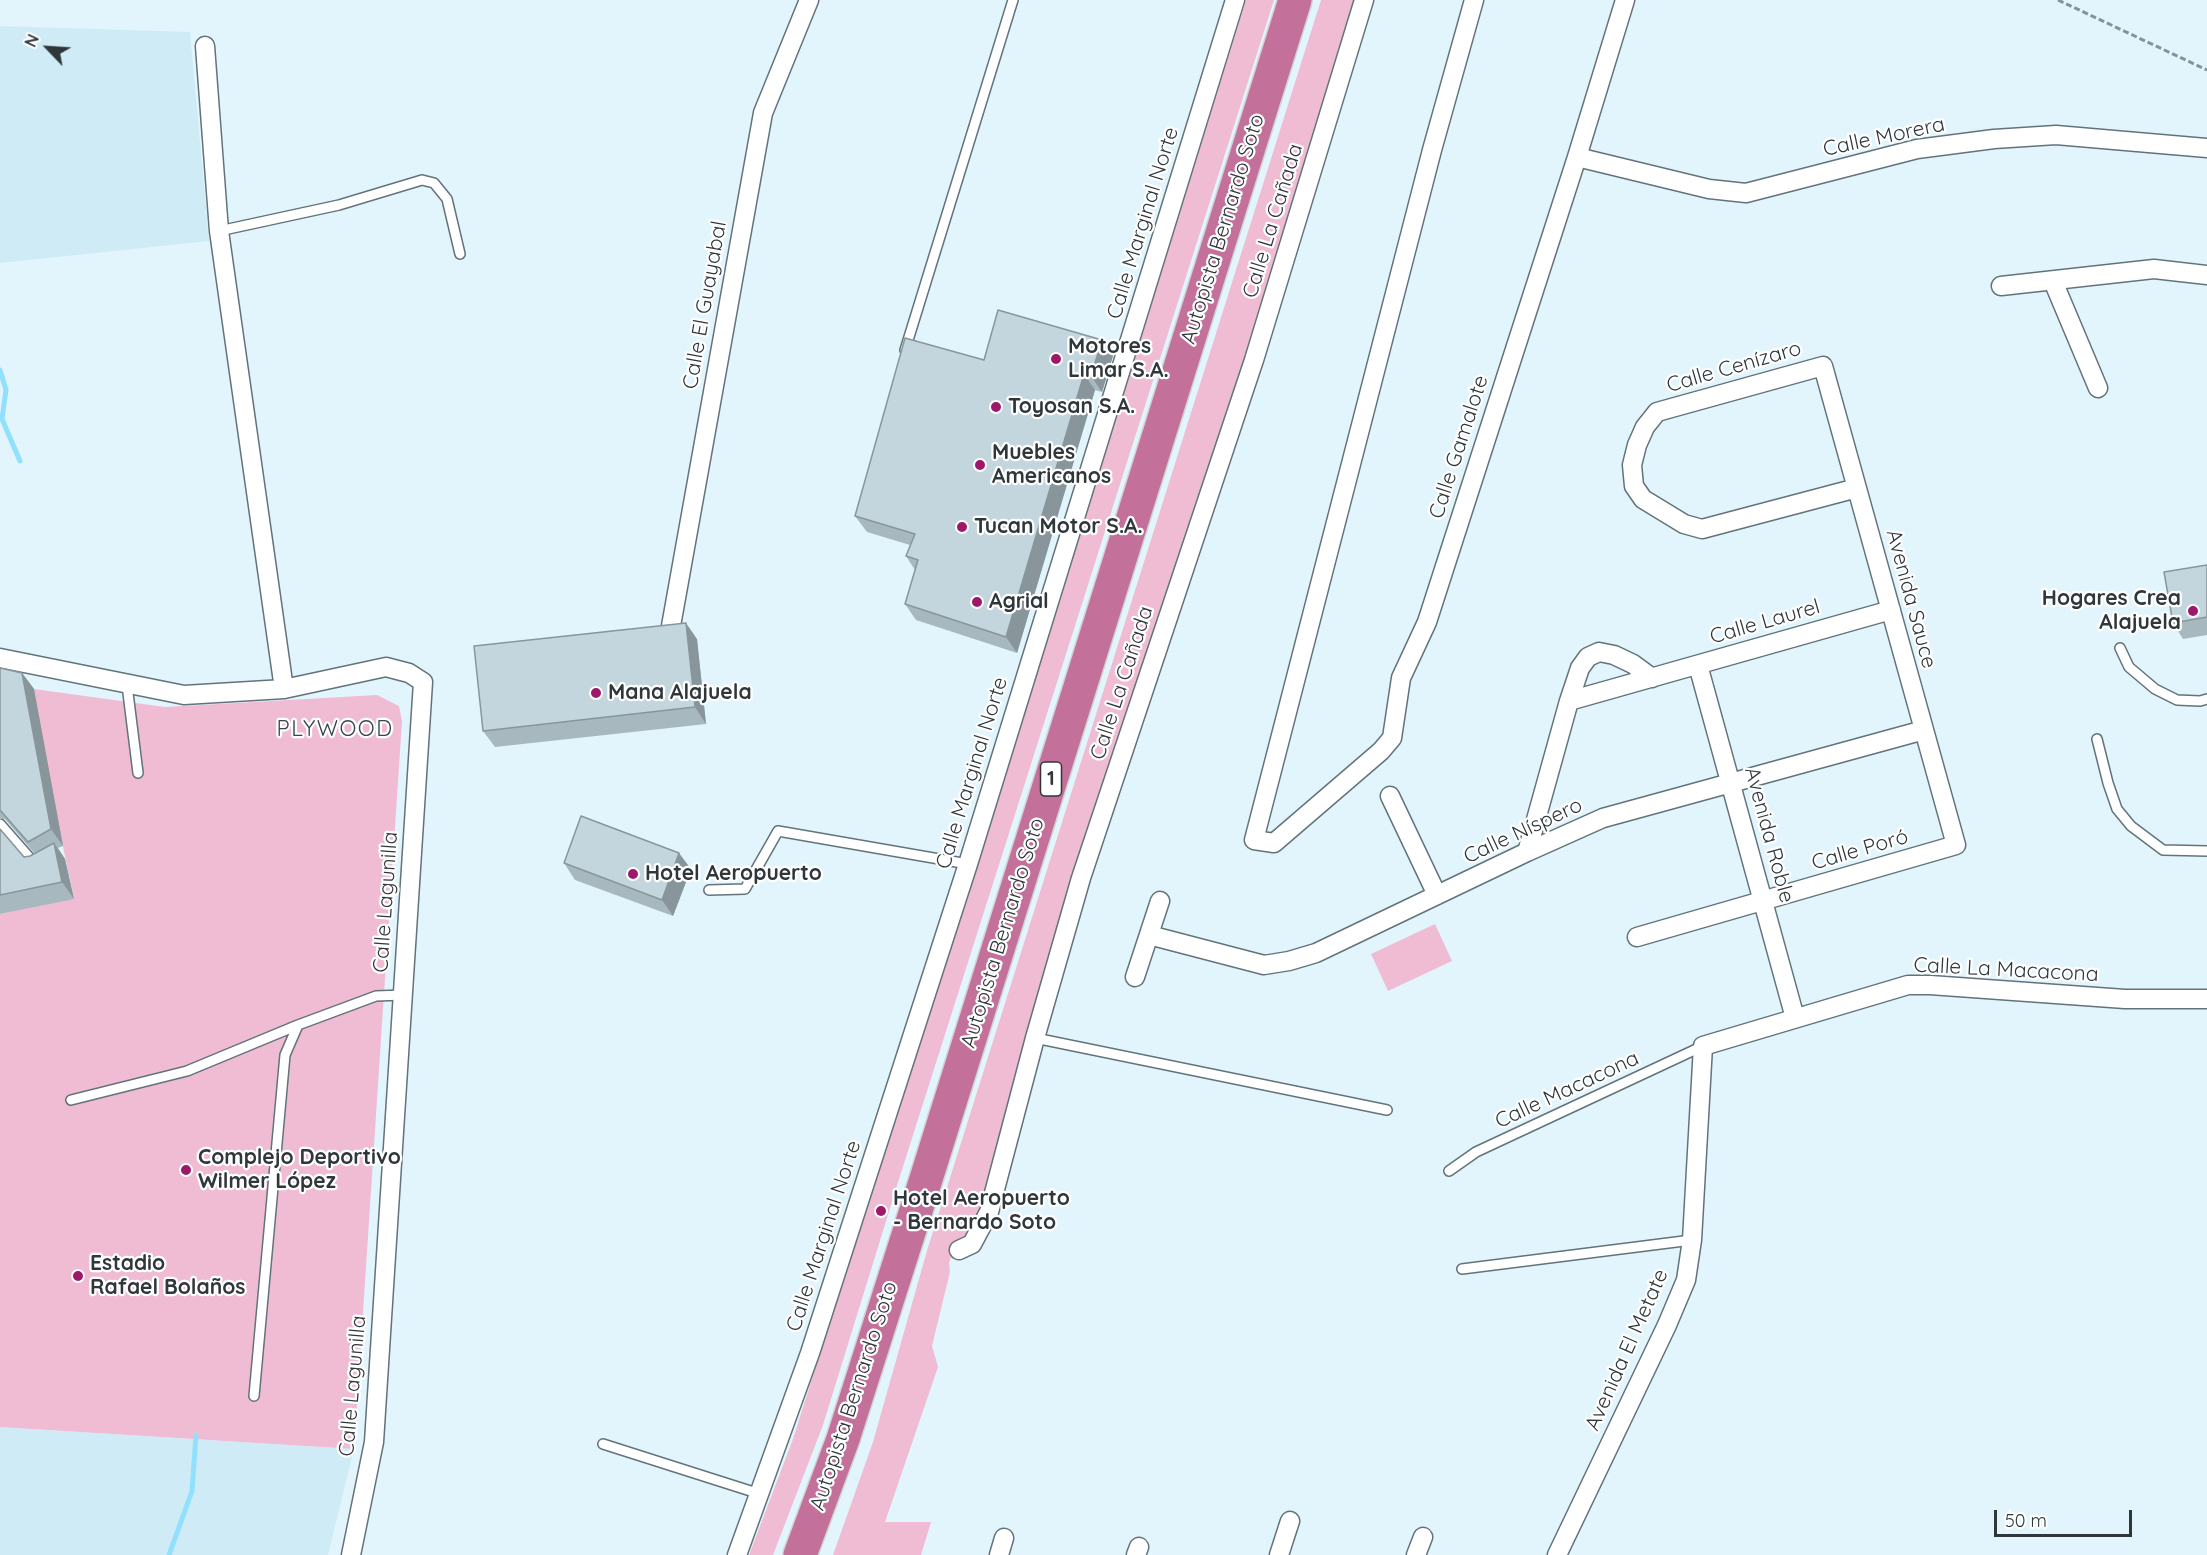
<!DOCTYPE html>
<meta charset="utf-8">
<style>
body{margin:0}
#map{position:relative;width:2207px;height:1555px;overflow:hidden;background:#e2f5fd;font-family:Quicksand,sans-serif}
canvas{display:block}
.north{position:absolute;left:18px;top:18px;width:60px;height:60px;-webkit-text-stroke:4px #fff;paint-order:stroke;rotate:295deg;font-size:16px;font-weight:700;line-height:24px;text-align:center;color:#2f373a}
.north::after{content:'';display:block;margin:auto;width:21px;height:27px;background:#2f373a;clip-path:polygon(50% 0,100% 100%,50% 72%,0 100%)}
.scale{position:absolute;left:1994px;top:1510px;width:138px;height:27px;box-sizing:border-box;border:3px solid #2f373a;border-top:0;padding-left:8px;font-size:18px;line-height:21px;white-space:nowrap;color:#2f373a;-webkit-text-stroke:4px #fff;paint-order:stroke}
</style>
<div id="map">
<canvas width="2207" height="1555"></canvas>
<div class="north">N</div>
<div class="scale">50 m</div>
</div>
<script>
const g = document.querySelector('canvas').getContext('2d');
g.lineJoin = 'round';
function paint(path, color) {
  g.fillStyle = color;
  g.fill(path, 'evenodd');
}
function shape(rows) {
  const path = new Path2D();
  for (const r of rows) {
    path.moveTo(r[0], r[1]);
    for (let i = 2; i < r.length; i += 2) path.lineTo(r[i], r[i + 1]);
  }
  return path;
}
function stroke(path, color, width, dash) {
  g.strokeStyle = color;
  g.lineWidth = width;
  g.lineCap = dash ? 'butt' : 'round';
  g.setLineDash(dash || []);
  g.stroke(path);
}
function write(font, color, halo, rows, align = 'center') {
  g.font = font + ' Quicksand,sans-serif';
  g.lineWidth = 4.5;
  g.setLineDash([]);
  g.textBaseline = 'middle';
  g.strokeStyle = halo;
  g.fillStyle = color;
  for (const [text, x, y, turn = 0] of rows) {
    g.save();
    g.translate(x, y);
    g.rotate((+turn || 0) * Math.PI / 180);
    g.textAlign = isNaN(turn) ? turn : align;
    if (halo) g.strokeText(text, 0, 0);
    g.fillText(text, 0, 0);
    g.restore();
  }
}
paint(shape([
 [0,26,190,32,209,241,0,263],
 [0,1427,354,1449,328,1555,0,1555]
]), '#cfebf6');
paint(shape([
 [1246,0,1274,0,900,1176,823,1425,773,1555,749,1555,793,1439],
 [1321,0,1355,0,1253,344,975,1231,955,1246,949,1263,950,1272,932,1346,938,1367,885,1522,931,1522,921,1555,833,1555,873,1442,926,1254],
 [34,689,165,707,377,695,399,706,402,721,354,1449,0,1427,0,914,74,898,53,800],
 [1435,924,1452,961,1388,991,1371,954]
]), '#f0bcd4');
stroke(shape([
 [0,370,6,390,2,419,20,461],
 [169,1555,192,1491,196,1435]
]), '#91e0fe', 5);
const lane = shape([
 [219,231,339,205,422,180,434,183,447,199,460,254],
 [905,350,1013,0],
 [2120,648,2129,667,2155,689,2177,700,2200,701,2207,699],
 [127,685,138,773],
 [2097,739,2108,783,2117,809,2131,826,2163,850,2207,851],
 [0,824,36,865],
 [709,890,745,889,778,831,968,864],
 [1035,1038,1387,1110],
 [71,1100,187,1071,298,1025],
 [1449,1171,1476,1152,1703,1046],
 [1462,1269,1692,1240],
 [254,1396,285,1055,298,1025,376,996,403,995],
 [603,1444,760,1494]
]);
const street = shape([
 [1474,0,1432,150,1254,840,1274,843,1381,751,1392,738,1401,678,1427,622,1577,157,1625,0],
 [205,46,219,231,284,689],
 [1577,157,1709,189,1746,193,1917,149,1994,139,2056,135,2207,148],
 [2053,281,2098,388],
 [2001,286,2154,269,2207,275],
 [671,626,763,113,809,0],
 [0,658,184,695,284,689,386,667,409,673,423,682,374,1442,351,1555],
 [1698,665,1795,1018],
 [1569,701,1891,610],
 [1390,796,1437,895],
 [1527,852,1569,701,1580,668,1588,657,1599,652,1614,655,1633,664,1652,678],
 [1149,935,1264,965,1289,961,1316,953,1527,852,1603,818,1924,730],
 [1637,937,1956,845,1823,366,1657,412,1645,427,1637,445,1632,465,1634,486,1643,499,1684,524,1702,529,1857,488],
 [1135,977,1160,901],
 [959,1250,972,1244,989,1212,1035,1038,1081,878,1254,360,1364,0],
 [737,1555,810,1353,968,864,1235,0],
 [999,1555,1004,1538],
 [1136,1555,1139,1547],
 [1279,1555,1290,1521],
 [1416,1555,1423,1537],
 [1557,1555,1667,1325,1686,1280,1692,1240,1703,1046,1908,985,1930,985,2125,999,2207,999]
]);
const highway = shape([
 [800,1555,843,1439,926,1179,1295,0]
]);
stroke(lane, '#62737a', 12);
stroke(street, '#62737a', 21);
stroke(highway, '#d1d3d4', 36);
stroke(shape([
 [2058,0,2207,70]
]), '#859398', 3, [6, 3]);
stroke(lane, '#fff', 9);
stroke(street, '#fff', 18);
stroke(highway, '#c3719a', 33);
paint(shape([
 [1102,340,1113,356,1102,392,1095,390,1017,653,916,620,905,604,915,570,906,556,910,545,867,532,855,516,984,360],
 [2207,565,2207,635,2183,639,2173,623],
 [697,639,706,724,495,747,483,731],
 [0,668,22,673,34,689,63,846,58,848,65,859,74,899,0,914,0,829,24,857,30,856,35,854,5,819,0,819],
 [564,863,691,869,673,916,575,880]
]), '#a8b8bf');
paint(shape([
 [1102,340,1113,356,1102,392,1091,376],
 [1084,374,1095,390,1017,653,1006,637],
 [686,623,697,639,706,724,695,707],
 [22,673,34,689,63,846,51,829],
 [54,843,65,859,74,899,62,882],
 [679,853,691,869,673,916,662,900]
]), '#88969b');
const building = shape([
 [998,310,1102,340,1091,376,1084,374,1006,637,905,604,918,560,906,556,915,534,855,516,905,338,984,360,998,310],
 [2207,565,2207,617,2173,623,2164,572,2207,565],
 [686,623,695,707,483,731,474,646,686,623],
 [0,668,22,673,51,829,28,842,0,810,0,668],
 [581,816,679,853,662,900,564,863,581,816],
 [0,829,24,857,30,856,54,843,62,882,0,895,0,829]
]);
paint(building, '#c3d6de');
stroke(building, '#88969b', 1.5);
for (const [x, y, r, color] of [
 [1056,359,6,"#9d1869"],
 [996,407,6,"#9d1869"],
 [980,465,6,"#9d1869"],
 [962,527,6,"#9d1869"],
 [977,602,6,"#9d1869"],
 [2193,611,6,"#9d1869"],
 [596,693,6,"#9d1869"],
 [633,874,6,"#9d1869"],
 [186,1170,6,"#9d1869"],
 [881,1211,6,"#9d1869"],
 [78,1276,6,"#9d1869"]
]) {
  const dot = new Path2D();
  dot.arc(x, y, r, 0, 2 * Math.PI);
  g.fillStyle = color;
  g.fill(dot);
  stroke(dot, '#fff', 2);
}
for (const [x, y, w] of [
 [1051,779,21]
]) {
  const box = new Path2D();
  box.roundRect(x - w / 2, y - 17, w, 34, 4.5);
  g.fillStyle = '#fff';
  g.fill(box);
  stroke(box, '#2f373a', 1.5);
}
write('bold 20px', '#2f373a', null, [
 ["1",1051,779]
]);
write('21px', '#2f373a', '#fff', [
 ["Calle Morera",1884,137,-12],
 ["Calle La Cañada",1273,221,-73],
 ["Calle Marginal Norte",1143,223,-73],
 ["Autopista Bernardo Soto",1223,229,-73],
 ["Calle El Guayabal",705,305,-80],
 ["Calle Cenízaro",1734,367,-16],
 ["Calle Gamalote",1459,447,-72],
 ["Avenida Sauce",1911,599,75],
 ["Calle Laurel",1765,622,-16],
 ["Calle La Cañada",1122,683,-72],
 ["Calle Marginal Norte",972,773,-73],
 ["Calle Níspero",1523,831,-25],
 ["Avenida Roble",1769,835,75],
 ["Calle Poró",1860,850,-16],
 ["Calle Lagunilla",386,902,-86],
 ["Autopista Bernardo Soto",1003,933,-73],
 ["Calle La Macacona",2006,970,3],
 ["Calle Macacona",1567,1090,-25],
 ["Calle Marginal Norte",824,1236,-72],
 ["Avenida El Metate",1627,1350,-66],
 ["Calle Lagunilla",353,1386,-85],
 ["Autopista Bernardo Soto",854,1396,-72]
]);
write('bold 21px', '#2f373a', '#fff', [
 ["Motores",1068,347],
 ["Limar S.A.",1068,371],
 ["Toyosan S.A.",1008,407],
 ["Muebles",992,453],
 ["Americanos",992,477],
 ["Tucan Motor S.A.",974,527],
 ["Hogares Crea",2181,599,"right"],
 ["Alajuela",2181,623,"right"],
 ["Agrial",989,602],
 ["Mana Alajuela",608,693],
 ["Hotel Aeropuerto",645,874],
 ["Complejo Deportivo",198,1158],
 ["Wilmer López",198,1182],
 ["Hotel Aeropuerto",893,1199],
 ["- Bernardo Soto",893,1223],
 ["Estadio",90,1264],
 ["Rafael Bolaños",90,1288]
], 'left');
g.letterSpacing = '1.5px';
write('22px', '#36464c', '#fff', [
 ["PLYWOOD",335,729]
]);
g.letterSpacing = '0px';
</script>
